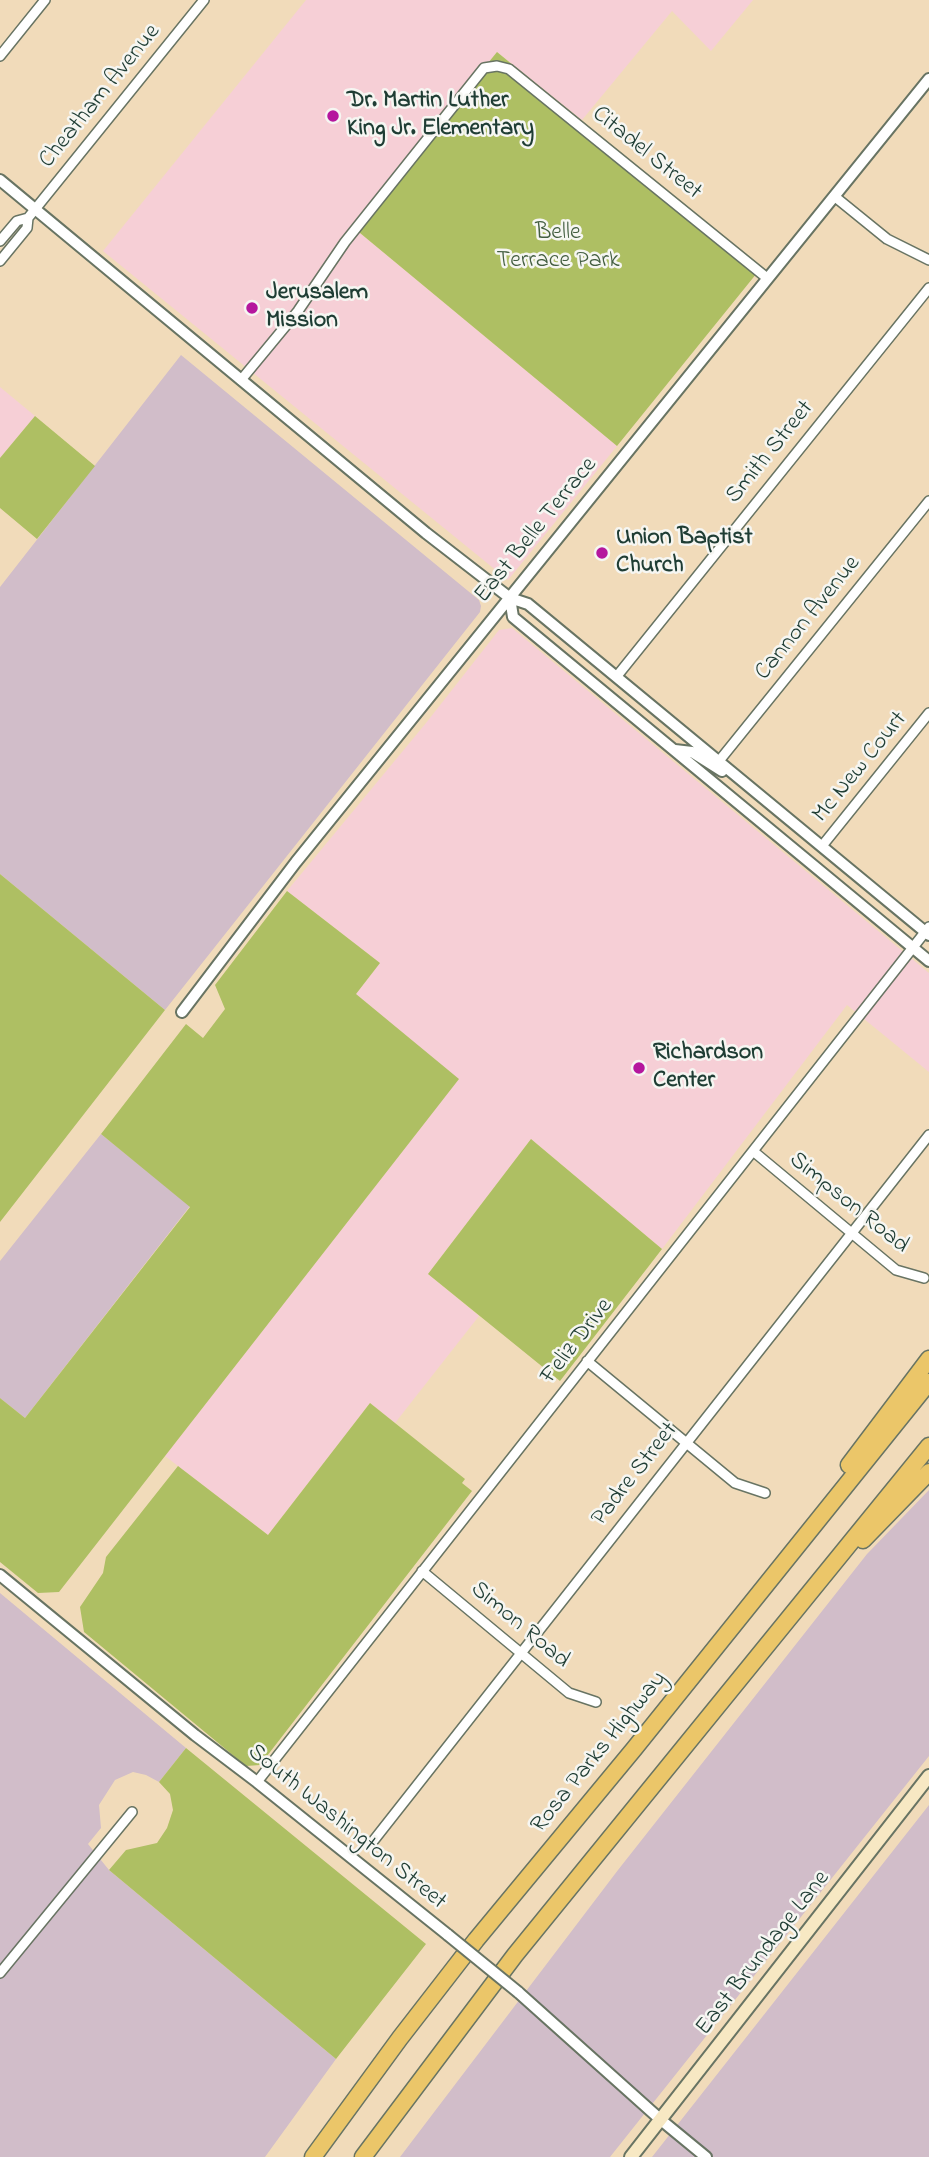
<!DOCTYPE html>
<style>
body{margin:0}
canvas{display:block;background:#f1dbba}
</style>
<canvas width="929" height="2157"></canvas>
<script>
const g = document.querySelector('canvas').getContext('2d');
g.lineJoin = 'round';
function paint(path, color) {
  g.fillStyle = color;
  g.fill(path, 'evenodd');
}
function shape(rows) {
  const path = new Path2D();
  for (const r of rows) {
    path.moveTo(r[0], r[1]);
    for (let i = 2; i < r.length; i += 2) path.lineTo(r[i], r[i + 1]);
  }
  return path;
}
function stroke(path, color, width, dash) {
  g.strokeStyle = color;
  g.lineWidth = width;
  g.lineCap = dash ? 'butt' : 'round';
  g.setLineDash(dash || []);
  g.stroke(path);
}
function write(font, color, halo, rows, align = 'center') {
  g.font = font + ' "Indie Flower",sans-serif';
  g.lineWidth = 5;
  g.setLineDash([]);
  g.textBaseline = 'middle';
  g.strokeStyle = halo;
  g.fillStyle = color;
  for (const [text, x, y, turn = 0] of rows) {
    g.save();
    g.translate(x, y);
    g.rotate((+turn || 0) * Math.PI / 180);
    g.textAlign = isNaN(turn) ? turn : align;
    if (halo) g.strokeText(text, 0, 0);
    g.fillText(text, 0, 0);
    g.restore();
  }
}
paint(shape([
 [306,0,753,0,711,51,672,11,582,120,497,52,355,229,617,446,508,580,103,251],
 [0,387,35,416,0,458],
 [512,628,929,973,929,1072,847,1005,662,1249,531,1139,428,1274,479,1316,395,1423,370,1403,268,1535,165,1456,458,1080,356,994,380,963,287,891,426,723,499,630]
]), '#f6cfd6');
paint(shape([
 [181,355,479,600,481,606,480,612,165,1010,0,874,0,587],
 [101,1134,190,1206,25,1418,0,1398,0,1261],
 [929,1490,929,1756,610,2157,400,2157,618,1870,867,1554],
 [0,1593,186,1748,159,1782,146,1775,133,1772,115,1780,99,1805,101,1828,88,1844,109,1870,336,2059,265,2157,0,2157],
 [929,1805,929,2157,652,2157]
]), '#d1bdc9');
paint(shape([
 [497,52,761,268,617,446,354,228],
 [35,416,95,466,37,539,0,508,0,458],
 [0,874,165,1010,0,1222],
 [287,891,380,963,356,994,459,1079,59,1592,38,1593,0,1562,0,1398,25,1418,190,1207,101,1134,186,1024,203,1038,225,1009,215,985],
 [531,1139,662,1249,560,1381,428,1274],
 [370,1403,465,1479,462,1483,472,1491,260,1765,246,1766,84,1632,80,1607,103,1573,106,1557,178,1466,268,1535],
 [186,1748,426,1944,336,2059,109,1870,126,1850,157,1843,167,1828,173,1810,170,1794,159,1782]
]), '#aebf63');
const minor = shape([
 [0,56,45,0],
 [834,196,887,239,929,260],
 [0,241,17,221,28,218],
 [0,261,27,228,28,218,204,0],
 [241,380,298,311,345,242,484,68,497,66,509,69,767,278],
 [617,676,929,288],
 [719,761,929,501],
 [822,846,929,713],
 [753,1151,896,1270,924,1278],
 [587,1361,735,1483,765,1493],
 [422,1571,569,1693,596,1702],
 [257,1782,929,927],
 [374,1840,929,1135],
 [0,1973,132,1812]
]);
const tertiary = shape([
 [0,180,426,533,510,598,528,604,929,935],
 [510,598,513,617,929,961],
 [675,750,692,752,722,771],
 [182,1012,296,862,929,79],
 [0,1575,195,1735,257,1782,448,1935],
 [518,1992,661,2120,706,2157]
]);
const secondary = shape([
 [631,2157,929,1776]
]);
const motorway = shape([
 [849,1465,929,1359],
 [863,1540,929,1472],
 [313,2157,400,2038,476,1940,634,1749,929,1382],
 [363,2157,515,1955,929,1446]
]);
stroke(minor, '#687463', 12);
stroke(tertiary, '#687463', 14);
stroke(secondary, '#687463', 16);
stroke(motorway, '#687463', 19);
stroke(minor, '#fff', 9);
stroke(tertiary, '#fff', 10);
stroke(secondary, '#f7e8c3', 12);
stroke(motorway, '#ebc669', 16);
const tertiaryBridge = shape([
 [448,1935,518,1992]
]);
stroke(tertiaryBridge, '#687463', 14, []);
stroke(tertiaryBridge, '#fff', 10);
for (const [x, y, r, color] of [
 [333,116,7,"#b5179e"],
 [252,308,7,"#b5179e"],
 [602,553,7,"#b5179e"],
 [639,1068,7,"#b5179e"]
]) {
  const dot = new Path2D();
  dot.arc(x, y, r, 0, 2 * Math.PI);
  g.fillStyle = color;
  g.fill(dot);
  stroke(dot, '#f6f6f2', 2.5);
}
write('24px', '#1f3d34', '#f6f6f2', [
 ["Cheatham Avenue",101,97,-51],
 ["Citadel Street",646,154,39],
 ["Smith Street",771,453,-51],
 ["East Belle Terrace",537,531,-51],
 ["Cannon Avenue",809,619,-51],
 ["Mc New Court",861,768,-51],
 ["Simpson Road",848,1204,39],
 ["Feliz Drive",578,1342,-52],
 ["Padre Street",636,1475,-52],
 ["Simon Road",519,1626,40],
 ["Rosa Parks Highway",600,1753,-51],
 ["South Washington Street",346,1828,39],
 ["East Brundage Lane",764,1954,-52]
]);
write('bold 24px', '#1f3d34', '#f6f6f2', [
 ["Dr. Martin Luther",347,102],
 ["King Jr. Elementary",347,130],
 ["Jerusalem",266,294],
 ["Mission",266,322],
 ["Union Baptist",616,539],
 ["Church",616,567],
 ["Richardson",653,1054],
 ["Center",653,1082]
], 'left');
write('24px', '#435e40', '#f6f6f2', [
 ["Belle",558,234],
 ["Terrace Park",558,262]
]);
</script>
